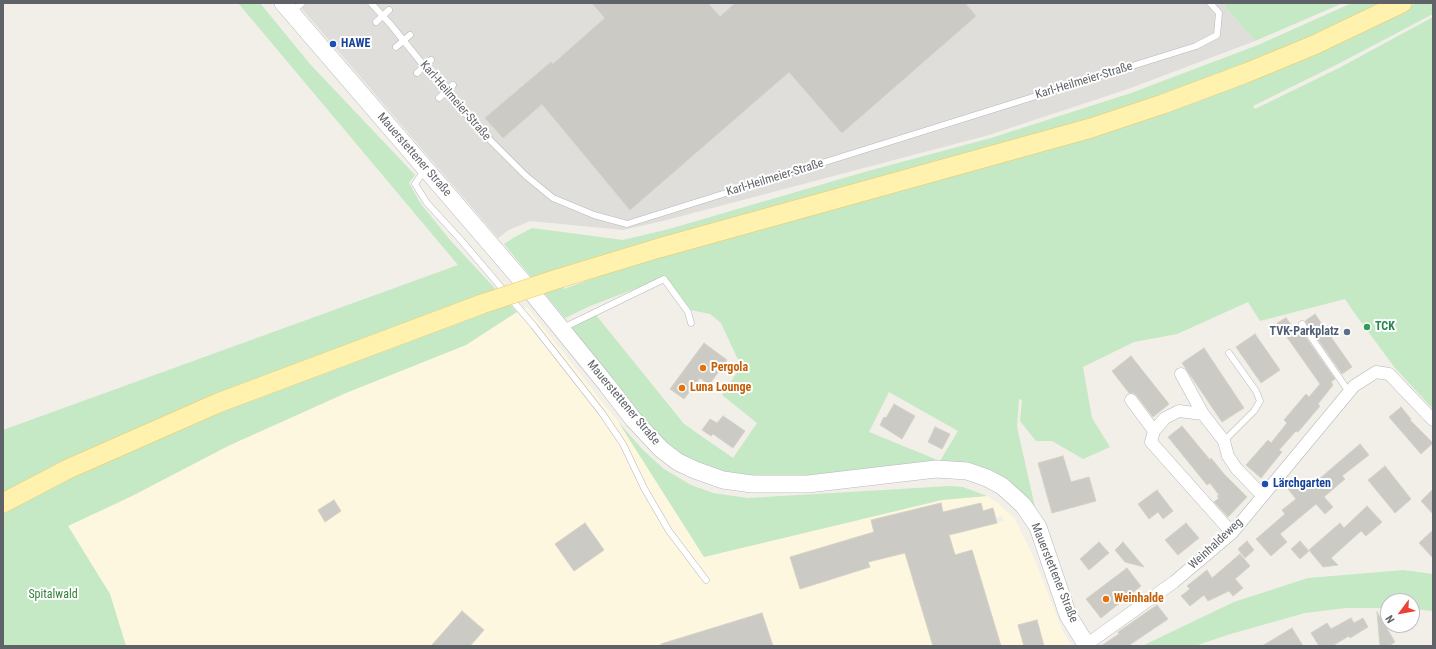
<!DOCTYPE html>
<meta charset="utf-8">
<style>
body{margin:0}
#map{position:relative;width:1436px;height:649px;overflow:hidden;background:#f1efe8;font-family:"Roboto Condensed",sans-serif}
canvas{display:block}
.frame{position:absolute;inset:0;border:4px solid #5f6368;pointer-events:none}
.north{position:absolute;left:1380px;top:593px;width:40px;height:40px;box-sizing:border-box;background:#fff;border:1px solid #bfc1c3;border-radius:50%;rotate:238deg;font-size:11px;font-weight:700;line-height:16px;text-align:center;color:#5f6368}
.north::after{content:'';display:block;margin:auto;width:14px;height:18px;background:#ea4335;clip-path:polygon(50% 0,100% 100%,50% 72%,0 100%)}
</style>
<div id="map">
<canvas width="1436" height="649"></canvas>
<div class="frame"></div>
<div class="north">N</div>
</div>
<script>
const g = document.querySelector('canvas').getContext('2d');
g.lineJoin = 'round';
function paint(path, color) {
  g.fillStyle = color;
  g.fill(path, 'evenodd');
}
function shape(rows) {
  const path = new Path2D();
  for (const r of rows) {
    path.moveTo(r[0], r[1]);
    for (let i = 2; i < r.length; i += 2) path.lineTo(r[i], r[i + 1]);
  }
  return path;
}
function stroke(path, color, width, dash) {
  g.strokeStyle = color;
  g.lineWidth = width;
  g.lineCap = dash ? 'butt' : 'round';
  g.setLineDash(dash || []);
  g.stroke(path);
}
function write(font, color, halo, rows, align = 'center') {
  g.font = font + ' "Roboto Condensed",sans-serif';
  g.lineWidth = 4;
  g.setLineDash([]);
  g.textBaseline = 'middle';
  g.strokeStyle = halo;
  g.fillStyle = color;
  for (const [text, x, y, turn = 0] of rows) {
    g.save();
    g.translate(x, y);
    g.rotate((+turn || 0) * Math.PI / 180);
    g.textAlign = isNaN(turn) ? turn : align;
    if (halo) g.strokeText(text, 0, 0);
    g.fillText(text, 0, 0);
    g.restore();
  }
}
paint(shape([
 [527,307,619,423,704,557,942,500,987,496,998,503,1015,519,1034,558,1063,632,1072,646,1001,646,971,550,910,568,933,646,773,646,762,613,653,646,470,646,484,630,462,611,431,646,126,646,110,594,68,526,132,496,228,446,346,393],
 [333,500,341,511,325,521,318,510],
 [941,503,943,512,980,503,983,511,993,508,996,518,1002,516,1004,521,949,535,951,541,872,520],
 [860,536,869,567,800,588,790,557]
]), '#fef7e0');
paint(shape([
 [297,3,1222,3,1255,41,1128,89,989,135,663,221,623,230,530,221,509,230,498,238]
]), '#e0deda');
paint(shape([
 [238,3,260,3,310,64,415,175,409,183,421,204,451,241,517,312,466,345,346,393,228,446,132,496,68,526,110,594,126,646,3,646,3,430,458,265],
 [1222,3,1343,3,1255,41],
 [1352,3,1390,3,1313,40,1161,99,942,166,871,183,552,273,564,289,632,264,1080,140,1165,111,1249,79,1315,51,1416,3,1433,3,1433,14,1336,65,1253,106,1255,109,1339,68,1433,17,1433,409,1395,368,1353,311,1345,299,1260,321,1248,302,1177,334,1134,342,1083,367,1092,418,1110,447,1083,459,1052,441,1036,441,1020,421,1022,400,1019,399,1017,427,1037,516,1027,503,1009,487,990,473,972,469,939,465,811,478,753,481,724,476,696,466,680,458,664,444,638,414,571,328,596,315,684,424,733,458,757,423,722,395,741,366,721,323,710,314,691,310,666,277,590,306,565,318,504,244,515,237,532,228,623,240,669,229,868,171,991,138,1131,93,1258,45],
 [889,392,958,431,940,461,869,432],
 [619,423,644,451,664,469,691,485,713,493,748,498,950,486,963,487,987,496,942,500,704,557],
 [1403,570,1433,574,1433,611,1412,609,1412,601,1388,601,1388,608,1346,608,1305,613,1227,635,1195,646,1142,646,1234,602,1308,578]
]), '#c5e8c5');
const building = shape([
 [592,3,708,3,720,17,735,3,965,3,976,16,842,133,789,72,630,210,542,104,503,138,485,118,551,62,553,64,605,18,592,3],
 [1315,314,1352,367,1342,374,1305,321,1315,314],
 [1286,318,1294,328,1298,326,1335,379,1331,382,1333,385,1318,404,1320,406,1298,432,1296,431,1279,450,1282,452,1261,478,1246,465,1268,440,1271,443,1287,423,1284,420,1306,394,1309,397,1320,384,1277,323,1286,318],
 [1255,334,1280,370,1261,383,1236,347,1255,334],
 [704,343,727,360,709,385,700,378,684,399,670,389,704,343],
 [1204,348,1244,408,1222,422,1182,363,1204,348],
 [1131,356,1169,404,1153,417,1137,396,1134,393,1129,393,1112,371,1131,356],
 [894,404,915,416,902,439,880,425,884,417,886,418,894,404],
 [1401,407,1411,419,1410,420,1433,443,1421,454,1389,417,1401,407],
 [723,416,745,431,733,448,713,434,711,436,702,430,710,419,717,423,723,416],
 [1182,426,1210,460,1211,458,1224,474,1247,497,1228,517,1214,502,1219,498,1217,496,1219,495,1210,483,1207,485,1168,437,1182,426],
 [935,427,950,434,942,449,928,442,935,427],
 [1360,444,1369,455,1342,476,1345,479,1324,497,1333,507,1325,514,1316,504,1280,534,1287,542,1271,556,1256,539,1285,514,1282,510,1296,499,1288,489,1296,482,1304,492,1360,444],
 [1063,456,1071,482,1089,477,1096,501,1052,513,1038,463,1063,456],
 [1385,466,1411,499,1395,513,1368,480,1385,466],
 [1433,489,1433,514,1421,501,1433,489],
 [1157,490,1173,511,1163,519,1158,512,1149,519,1138,504,1157,490],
 [334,500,341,511,325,522,318,510,334,500],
 [941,503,943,512,981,503,983,511,993,508,997,523,949,535,955,555,972,550,1001,646,933,646,905,553,868,562,870,567,800,589,790,557,874,532,871,520,941,503],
 [1367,506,1382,522,1366,536,1361,531,1331,558,1338,565,1323,567,1309,550,1340,523,1344,528,1367,506],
 [585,523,604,550,574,571,555,544,585,523],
 [1186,523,1199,538,1178,555,1165,540,1186,523],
 [1433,530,1433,558,1419,543,1433,530],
 [1247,541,1254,550,1245,558,1238,549,1247,541],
 [1300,541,1309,551,1300,559,1291,549,1300,541],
 [1099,542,1109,553,1089,570,1080,559,1099,542],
 [1123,542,1144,567,1125,562,1115,550,1123,542],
 [1240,554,1250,566,1235,579,1243,588,1233,596,1229,591,1208,601,1204,595,1190,606,1181,596,1190,589,1187,586,1207,570,1212,578,1240,554],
 [1127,568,1141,586,1101,618,1086,599,1127,568],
 [1157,605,1168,619,1128,646,1101,646,1119,634,1118,632,1157,605],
 [462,611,484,630,470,646,431,646,462,611],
 [1377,612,1395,642,1389,646,1380,646,1377,612],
 [762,613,773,646,661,646,661,644,762,613],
 [1351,618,1354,623,1363,618,1368,627,1350,638,1349,636,1332,646,1319,646,1311,633,1327,623,1331,629,1351,618],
 [1037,620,1044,646,1024,646,1018,625,1037,620],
 [1292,628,1303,646,1262,646,1292,628]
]);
paint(building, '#cccac5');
stroke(building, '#d6d1c6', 1);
const lane = shape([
 [371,3,391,25,445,92,492,142,526,176,553,198,594,215,627,224,1196,46,1217,35,1219,13,1210,3],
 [292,12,302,3],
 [376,22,389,10],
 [396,47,410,35],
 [417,73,431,60],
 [439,98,453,85],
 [425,169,415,184,427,203,460,239,534,326,602,413,623,444,644,488,669,531,706,580],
 [1302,324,1349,392],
 [563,328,664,279,688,312,691,323],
 [1224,441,1254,411,1260,401,1256,391,1229,353]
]);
const street = shape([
 [1181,374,1203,414],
 [1131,400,1154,431],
 [1232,533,1151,442,1154,431,1165,418,1179,411,1203,414,1224,441,1228,456,1236,468,1263,496],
 [1086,645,1174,582,1232,533,1349,392,1354,386,1376,372,1389,374,1433,420]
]);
const secondary = shape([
 [283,3,529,289,607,385,633,419,661,449,678,462,695,470,723,480,752,484,808,484,936,469,967,471,987,478,1002,486,1023,505,1038,527,1068,615,1087,646]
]);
const primary = shape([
 [557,279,659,248,1091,128,1163,104,1246,73,1314,45,1402,3],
 [3,503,68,469,218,403,482,304]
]);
stroke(lane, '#b5b8bc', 7);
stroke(street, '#b5b8bc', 13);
stroke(secondary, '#b6babf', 18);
stroke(primary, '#f2c960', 20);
stroke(lane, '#fff', 6);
stroke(street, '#fff', 12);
stroke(secondary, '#fff', 17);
stroke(primary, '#fff2af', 19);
const primaryBridge = shape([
 [482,304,557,279]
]);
stroke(primaryBridge, '#f2c960', 20, []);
stroke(primaryBridge, '#fff2af', 19);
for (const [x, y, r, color] of [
 [333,44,4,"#1a4fb4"],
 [1367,327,4,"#2e9e5b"],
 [1347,332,4,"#5c6f8a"],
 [703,368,4,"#e8710a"],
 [682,388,4,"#e8710a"],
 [1265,484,4,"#1a4fb4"],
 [1106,599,4,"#e8710a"]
]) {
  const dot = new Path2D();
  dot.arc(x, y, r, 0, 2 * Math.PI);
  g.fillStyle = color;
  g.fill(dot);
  stroke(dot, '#fff', 1.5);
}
write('bold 12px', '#164399', '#fff', [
 ["HAWE",341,44],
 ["Lärchgarten",1273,484]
], 'left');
write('12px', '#5f6368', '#fff', [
 ["Karl-Heilmeier-Straße",1084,81,-17],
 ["Karl-Heilmeier-Straße",455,101,49],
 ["Mauerstettener Straße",414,155,49],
 ["Karl-Heilmeier-Straße",775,178,-17],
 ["Mauerstettener Straße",623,403,50],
 ["Weinhaldeweg",1216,544,-43],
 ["Mauerstettener Straße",1054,573,68]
]);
write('bold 12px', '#27864d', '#fff', [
 ["TCK",1375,327]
], 'left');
write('bold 12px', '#4e5e75', '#fff', [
 ["TVK-Parkplatz",1339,332]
], 'right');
write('bold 12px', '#c56008', '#fff', [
 ["Pergola",711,368],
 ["Luna Lounge",690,388],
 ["Weinhalde",1114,599]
], 'left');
write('12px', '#348238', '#fff', [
 ["Spitalwald",53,595]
]);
</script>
